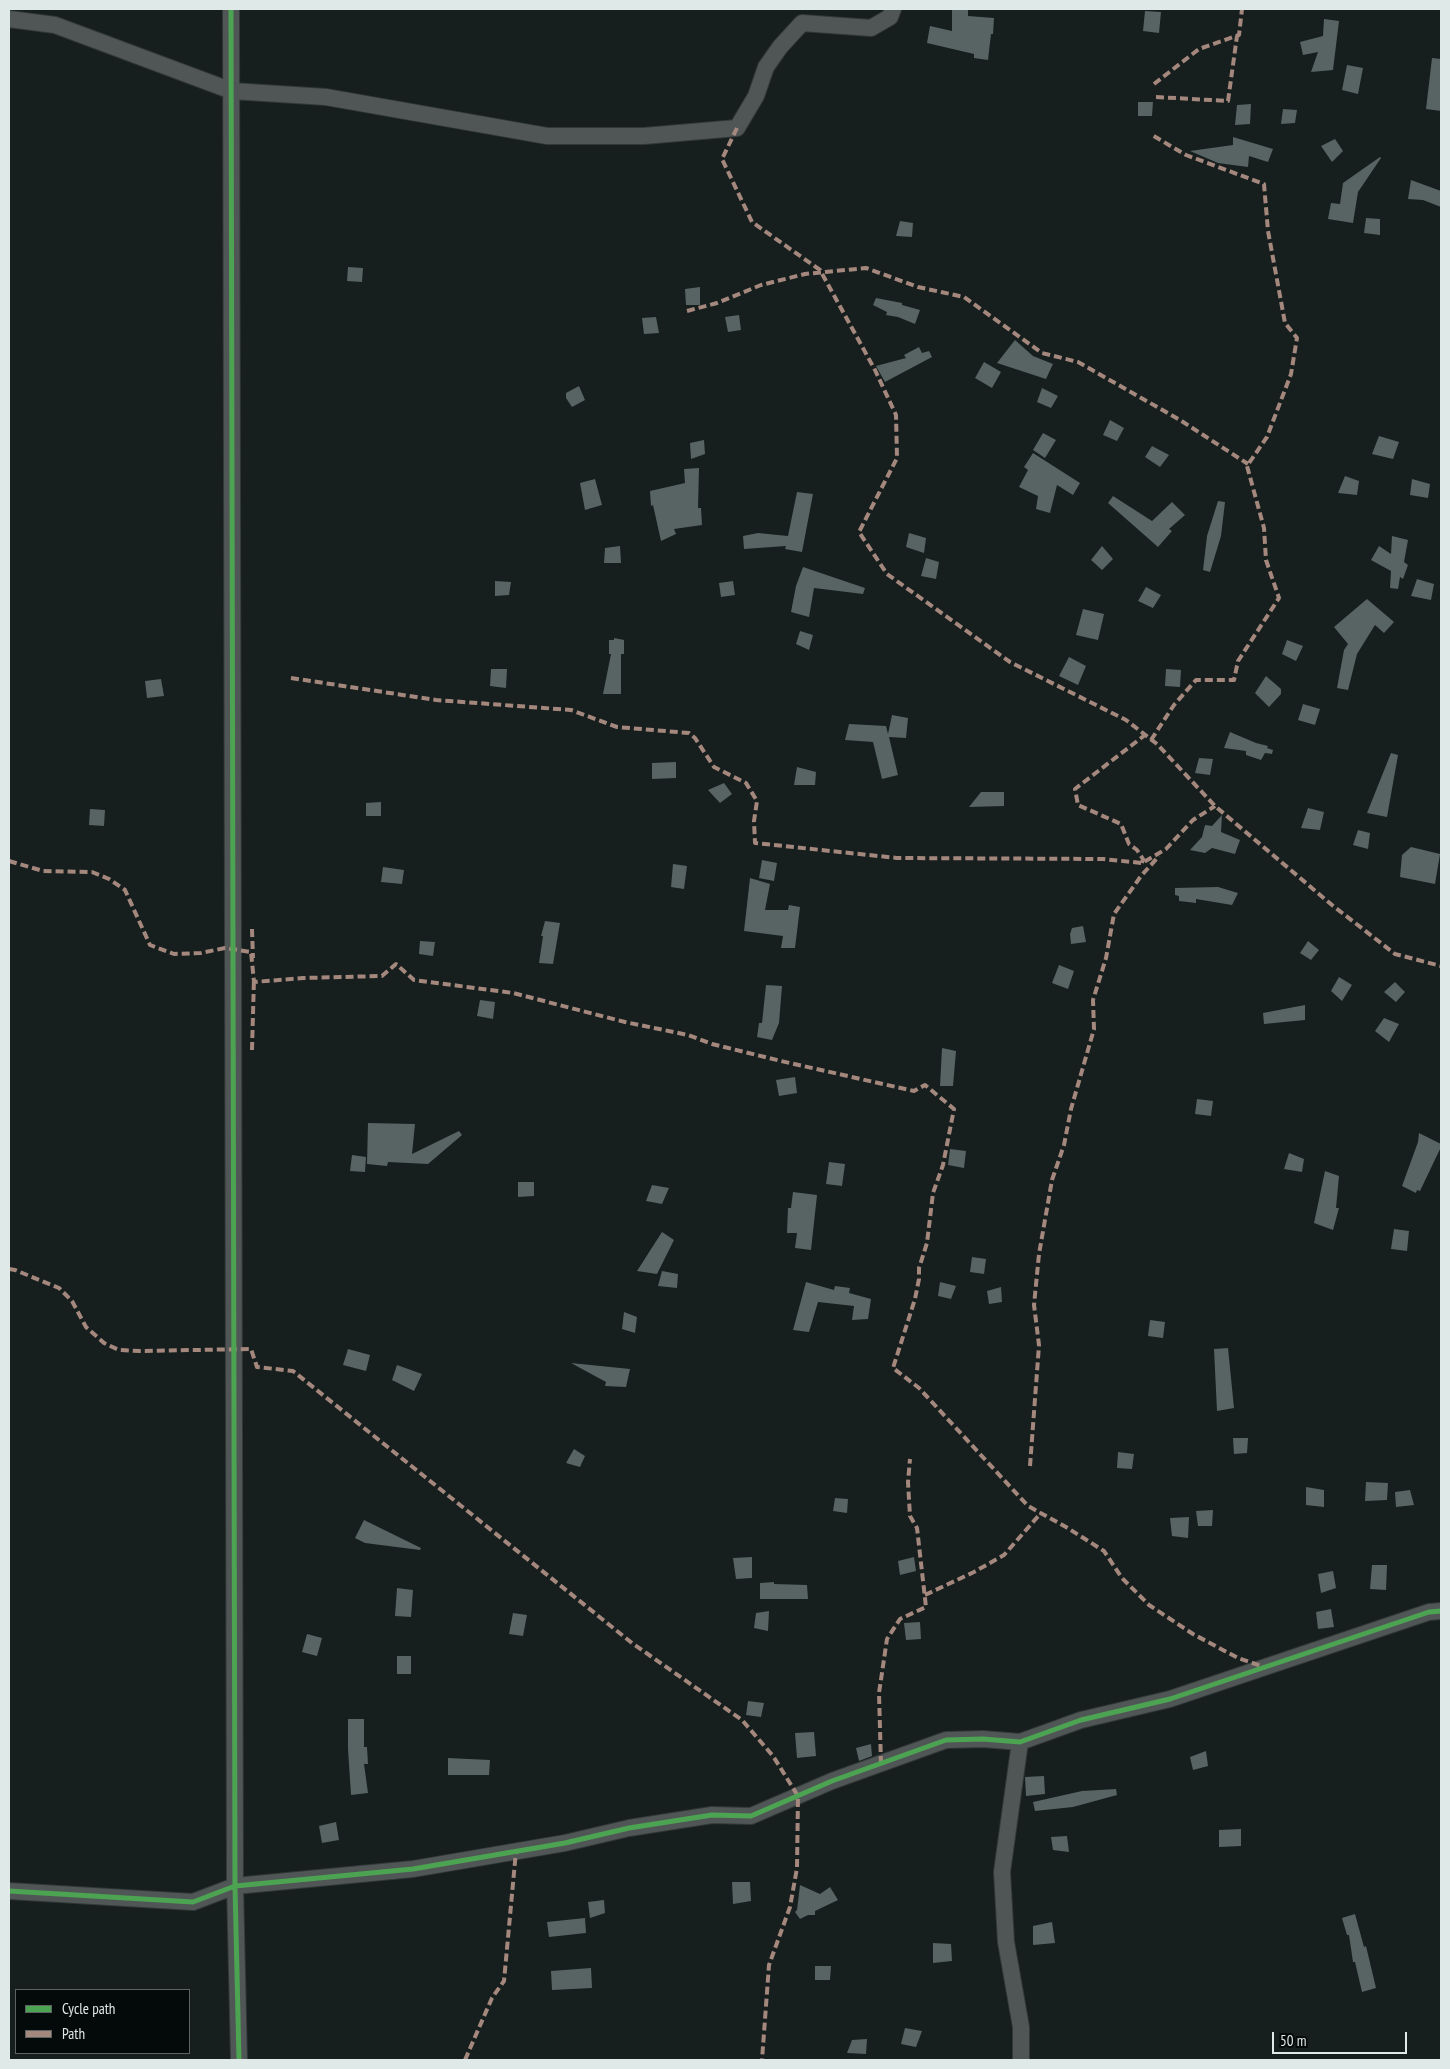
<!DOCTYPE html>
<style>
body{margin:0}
#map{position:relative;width:1450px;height:2069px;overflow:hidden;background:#161e1e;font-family:"PT Sans Narrow",sans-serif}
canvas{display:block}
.frame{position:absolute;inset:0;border:10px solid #dfe9e8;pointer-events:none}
.legend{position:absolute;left:15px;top:1989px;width:175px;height:65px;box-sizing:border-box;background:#040a09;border:1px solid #5c6362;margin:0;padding:6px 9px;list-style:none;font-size:15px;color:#dfe9e8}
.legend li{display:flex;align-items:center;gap:10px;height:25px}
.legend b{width:25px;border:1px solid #5c6362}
.scale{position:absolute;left:1272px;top:2032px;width:135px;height:22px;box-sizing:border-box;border:2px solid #dfe9e8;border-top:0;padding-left:6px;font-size:15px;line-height:18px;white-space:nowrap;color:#dfe9e8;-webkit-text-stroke:4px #040a09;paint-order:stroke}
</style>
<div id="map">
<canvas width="1450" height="2069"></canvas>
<div class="frame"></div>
<ul class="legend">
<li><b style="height:6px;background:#4ca352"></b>Cycle path</li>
<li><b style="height:6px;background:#a5887d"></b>Path</li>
</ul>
<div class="scale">50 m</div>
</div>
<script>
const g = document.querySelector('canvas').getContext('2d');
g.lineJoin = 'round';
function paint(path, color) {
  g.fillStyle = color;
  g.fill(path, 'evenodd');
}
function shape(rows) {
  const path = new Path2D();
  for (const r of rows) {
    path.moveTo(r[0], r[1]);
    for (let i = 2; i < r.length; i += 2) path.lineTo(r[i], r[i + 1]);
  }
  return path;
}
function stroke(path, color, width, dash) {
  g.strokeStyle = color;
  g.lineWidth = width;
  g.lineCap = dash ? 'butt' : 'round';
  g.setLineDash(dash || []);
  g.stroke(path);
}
paint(shape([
 [952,9,968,9,968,16,994,18,993,34,991,34,988,60,974,58,974,54,927,43,930,26,952,31],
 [1145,11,1161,12,1159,33,1143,31],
 [1324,19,1339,21,1333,70,1311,72,1318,52,1303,55,1300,42,1323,36],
 [1432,58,1441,59,1441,111,1426,109],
 [1347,65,1363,68,1358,94,1342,90],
 [1138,102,1153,102,1152,116,1138,116],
 [1251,104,1250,124,1235,125,1237,105],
 [1283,109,1297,110,1295,123,1281,124],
 [1233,137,1273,149,1268,162,1249,156,1248,167,1218,163,1190,151,1233,145],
 [1335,139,1343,151,1332,162,1321,146],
 [1380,157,1381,158,1358,192,1353,223,1328,219,1331,203,1340,204,1343,183],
 [1411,180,1441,191,1441,207,1423,200,1408,199],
 [1366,218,1380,219,1380,235,1364,233],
 [900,221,913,223,912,237,896,236],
 [348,267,363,268,362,282,347,281],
 [700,287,700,305,686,305,685,289],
 [876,298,902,303,902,305,920,310,915,324,898,317,886,315,887,312,873,305],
 [739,315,741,330,728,332,725,317],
 [656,317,659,333,644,334,642,318],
 [1015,340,1033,356,1053,364,1046,379,997,363],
 [919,347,922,353,929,351,932,357,885,382,876,366,906,358,904,355],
 [984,362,1001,372,992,388,975,378],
 [579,386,585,400,572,407,566,398,566,393],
 [1042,388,1058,396,1051,408,1037,402],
 [1110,420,1124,428,1117,441,1103,435],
 [1043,433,1056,440,1045,458,1033,450],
 [1379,436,1399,442,1393,459,1372,454],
 [704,440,705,454,691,459,690,443],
 [1152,446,1169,455,1160,467,1145,457],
 [1033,453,1080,483,1073,495,1057,485,1050,513,1036,509,1038,496,1019,487,1028,470,1024,467],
 [699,468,698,508,701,508,702,525,674,529,676,534,661,541,653,505,651,506,650,491,685,483,684,469],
 [1345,476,1359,481,1357,495,1338,493],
 [595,479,602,505,585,510,580,483],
 [1412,479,1430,484,1428,498,1410,495],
 [797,492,813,494,802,552,785,549,786,546,744,549,743,536,758,533,788,536],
 [1113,496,1152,521,1172,502,1185,515,1169,529,1172,531,1158,547,1108,503],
 [1218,501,1225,502,1221,536,1210,572,1203,570,1207,536],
 [909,533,926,538,924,553,906,547],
 [1392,536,1408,540,1404,562,1408,565,1403,579,1400,577,1398,589,1390,588,1391,571,1371,560,1379,546,1391,554],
 [620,546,621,563,604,563,605,548],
 [1102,546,1113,559,1102,570,1091,560],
 [926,558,939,562,936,579,921,576],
 [803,567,865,588,863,594,814,588,809,617,791,612,796,586],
 [1417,579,1434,584,1431,600,1411,596],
 [495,581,511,582,509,595,495,596],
 [733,581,735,595,721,597,719,583],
 [1146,587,1161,595,1153,608,1138,601],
 [1367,599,1394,622,1384,633,1375,625,1357,654,1348,690,1337,688,1344,650,1348,644,1334,627],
 [1083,609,1104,614,1098,640,1076,635],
 [800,631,813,635,809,650,796,644],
 [614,638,624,640,624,654,621,654,621,694,603,694,611,654,609,654,609,640,614,640],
 [1287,640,1303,646,1296,661,1282,654],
 [1069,657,1086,666,1078,685,1059,676],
 [491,669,507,669,506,688,490,686],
 [1166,669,1181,670,1180,687,1165,686],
 [1266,676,1281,689,1281,694,1269,707,1255,693],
 [161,679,164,696,147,698,145,681],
 [1303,704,1320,709,1315,725,1298,720],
 [892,715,908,718,906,738,889,737,898,775,882,779,873,742,845,740,849,724,886,726,888,734],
 [1230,732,1256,743,1268,746,1267,748,1273,750,1272,754,1265,753,1261,760,1246,755,1246,751,1224,748],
 [1391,753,1398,755,1387,817,1367,813],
 [1199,758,1213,759,1210,775,1195,773],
 [676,762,676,778,652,779,652,763],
 [797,767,816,772,815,785,794,785],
 [724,783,732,794,720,803,708,790],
 [981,792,1004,792,1004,806,969,807],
 [381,802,381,816,366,816,366,803],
 [1308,808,1324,812,1320,830,1301,828],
 [90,809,105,810,104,826,89,825],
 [1222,815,1221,832,1240,840,1235,854,1212,848,1205,853,1190,850,1202,837,1205,825,1212,826],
 [1358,830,1370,833,1368,849,1353,845],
 [1411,847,1440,854,1435,884,1400,877,1402,855],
 [762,860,777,863,774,881,759,878],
 [673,864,687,866,684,889,671,887],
 [383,867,404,870,402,884,381,882],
 [750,878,770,884,765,910,788,910,789,905,800,907,795,948,781,948,783,936,744,931],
 [1218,887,1238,893,1232,905,1196,899,1196,903,1179,901,1179,896,1175,895,1175,888],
 [545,921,560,923,553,964,539,963,543,936,541,936],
 [1083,926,1086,942,1071,944,1070,934,1072,928],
 [420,941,435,942,433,956,419,954],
 [1308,941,1319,950,1311,960,1300,953],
 [1059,965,1074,971,1068,989,1052,983],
 [1339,977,1352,985,1342,1001,1331,991],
 [1395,982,1405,992,1396,1002,1384,992],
 [766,985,782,986,779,1023,772,1040,757,1037,759,1023,762,1023],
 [480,1000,495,1002,493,1019,477,1016],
 [1305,1005,1305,1020,1264,1024,1263,1013],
 [1384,1018,1399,1024,1389,1042,1375,1031],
 [942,1048,956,1051,953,1086,940,1086],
 [795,1077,797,1093,779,1096,776,1080],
 [1197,1099,1213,1101,1211,1116,1195,1114],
 [368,1123,415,1124,412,1154,459,1131,462,1135,428,1164,388,1162,387,1166,367,1164],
 [1419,1133,1441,1144,1441,1147,1420,1191,1417,1190,1416,1193,1402,1186,1418,1142],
 [950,1149,966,1151,964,1168,948,1165],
 [1289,1153,1304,1159,1302,1172,1284,1169],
 [352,1155,366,1157,365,1172,350,1171],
 [829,1162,845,1164,842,1186,826,1184],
 [1325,1171,1339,1176,1336,1208,1339,1208,1333,1230,1314,1223],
 [518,1182,534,1182,534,1196,518,1197],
 [652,1185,669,1188,662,1204,646,1201],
 [793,1192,817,1195,811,1250,795,1248,797,1233,787,1233,788,1208,791,1208],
 [1394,1229,1409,1231,1407,1251,1391,1249],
 [662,1232,674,1240,657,1274,637,1271],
 [972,1257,986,1259,984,1274,970,1272],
 [662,1271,678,1274,677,1288,658,1286],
 [806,1282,834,1290,835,1286,850,1288,849,1293,871,1299,868,1319,852,1320,854,1306,818,1302,809,1332,793,1330],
 [940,1282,956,1286,951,1299,938,1296],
 [1001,1287,1002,1302,989,1304,987,1291],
 [624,1312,637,1317,635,1333,622,1329],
 [1150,1320,1165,1322,1163,1338,1148,1336],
 [1228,1348,1234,1408,1217,1411,1214,1349],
 [348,1349,370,1355,366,1371,343,1365],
 [571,1363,630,1369,626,1387,605,1386,606,1382],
 [397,1365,422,1374,414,1391,392,1380],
 [1233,1438,1248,1438,1247,1453,1234,1454],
 [574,1449,585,1456,580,1467,566,1463],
 [1118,1452,1134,1454,1132,1469,1117,1468],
 [1366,1482,1388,1483,1387,1500,1365,1501],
 [1306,1487,1324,1490,1324,1507,1306,1505],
 [1410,1490,1414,1505,1396,1507,1395,1492],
 [835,1498,848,1499,847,1513,833,1511],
 [1213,1510,1212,1526,1198,1526,1196,1511],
 [1189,1517,1188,1538,1172,1536,1170,1518],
 [364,1520,421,1548,420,1550,365,1543,355,1538],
 [752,1557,752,1578,736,1579,733,1558],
 [914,1557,916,1571,900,1575,898,1561],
 [1372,1565,1387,1565,1386,1590,1370,1589],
 [1333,1571,1336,1588,1321,1593,1318,1574],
 [774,1582,774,1584,807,1585,808,1599,760,1599,760,1583],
 [397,1588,413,1590,411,1617,395,1616],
 [1331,1609,1334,1627,1318,1629,1316,1612],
 [769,1611,768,1631,754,1628,756,1613],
 [513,1613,527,1615,523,1636,509,1634],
 [920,1622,921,1639,906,1640,904,1623],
 [307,1634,322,1638,317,1656,302,1652],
 [397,1656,411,1656,411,1674,397,1674],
 [748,1701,764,1703,761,1717,746,1715],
 [348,1719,364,1719,364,1747,367,1747,368,1764,364,1764,368,1793,351,1795,348,1749],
 [814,1732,816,1756,797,1758,795,1733],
 [871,1744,872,1756,859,1761,856,1748],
 [1206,1751,1208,1766,1193,1770,1190,1757],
 [448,1758,490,1760,489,1775,448,1775],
 [1044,1776,1045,1794,1026,1796,1025,1777],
 [1116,1789,1117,1795,1073,1807,1035,1811,1033,1802,1082,1791],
 [336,1822,339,1840,322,1843,319,1826],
 [1241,1829,1241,1846,1219,1847,1219,1830],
 [1067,1836,1069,1852,1053,1850,1051,1837],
 [732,1882,750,1882,751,1901,733,1904],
 [800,1885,820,1894,830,1887,838,1900,815,1911,815,1915,808,1915,800,1919,795,1912,797,1910],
 [604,1900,605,1913,590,1918,588,1902],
 [1355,1914,1364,1947,1366,1946,1376,1988,1362,1992,1355,1962,1353,1962,1349,1935,1347,1935,1342,1918],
 [585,1918,586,1933,549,1937,547,1922],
 [1052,1922,1055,1943,1033,1945,1033,1926],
 [933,1943,951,1944,952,1961,933,1963],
 [815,1966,831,1966,830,1980,815,1980],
 [591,1968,592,1988,552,1990,551,1971],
 [905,2028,922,2031,916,2047,901,2044],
 [867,2039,866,2054,847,2053,852,2040]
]), '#576463');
const street = shape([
 [231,9,235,1886,239,2060],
 [9,19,55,25,232,91,326,97,547,136,644,136,737,128,756,96,766,67,780,47,802,23,871,28,890,17,893,9],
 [1020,1742,1002,1872,1006,1942,1021,2027,1021,2060],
 [9,1891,193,1902,235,1886,413,1869,565,1843,629,1828,712,1815,751,1816,832,1781,946,1740,983,1739,1020,1742,1081,1720,1170,1699,1429,1612,1441,1611]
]);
stroke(street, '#323838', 18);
stroke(street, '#505656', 16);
stroke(shape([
 [1154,84,1199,49,1239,35,1242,9],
 [1156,97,1228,101,1237,36],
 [737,128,722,159,752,222,820,270,875,370,896,415,897,458,859,532,887,574,1010,662,1126,720,1157,744,1215,806,1332,905,1395,954,1441,966],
 [687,311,717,303,761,285,805,274,866,268,918,287,964,297,1042,353,1078,362,1180,420,1248,464],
 [291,678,436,700,571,710,617,727,689,733,695,738,714,767,746,783,757,801,754,821,755,843,897,858,1103,859,1142,863,1166,849,1193,820,1215,806],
 [1151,740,1174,705,1196,680,1234,680,1238,661,1279,598,1266,560,1264,528,1247,466,1267,437,1291,374,1297,338,1285,323,1268,231,1264,184,1186,155,1152,135],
 [9,861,43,871,92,872,109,879,125,890,150,945,174,954,201,953,225,948,251,952,254,982,303,978,382,976,396,964,414,980,513,993,625,1022,688,1035,712,1044,781,1061,914,1091,925,1085,954,1109,943,1165,933,1193,927,1243,919,1268,919,1279,915,1299,893,1368,919,1388,1028,1506,1066,1527,1104,1551,1122,1578,1149,1605,1193,1634,1238,1658,1264,1667],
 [1142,863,1143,859,1137,850,1129,844,1121,824,1078,805,1075,789,1145,735],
 [252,929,253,958],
 [252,1050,254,978],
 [9,1269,15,1270,59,1288,72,1301,86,1327,104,1343,119,1350,140,1351,251,1349,257,1367,293,1371,632,1643,742,1720,773,1756,798,1796,797,1868,790,1907,769,1965,762,2060],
 [1030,1466,1039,1345,1034,1305,1039,1254,1052,1180,1064,1145,1071,1109,1094,1029,1093,1000,1106,958,1114,914,1141,876,1159,856],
 [925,1595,974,1572,1004,1555,1041,1513],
 [881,1764,879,1693,887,1639,900,1619,926,1607,917,1528,910,1516,908,1482,910,1459],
 [465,2060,492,1998,504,1981,516,1851]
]), '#a5887d', 4, [8, 4]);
stroke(shape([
 [231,9,235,1886,239,2060],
 [9,1891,193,1902,235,1886,413,1869,565,1843,629,1828,712,1815,751,1816,832,1781,946,1740,983,1739,1020,1742,1081,1720,1170,1699,1429,1612,1441,1611]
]), '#4ca352', 5);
</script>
